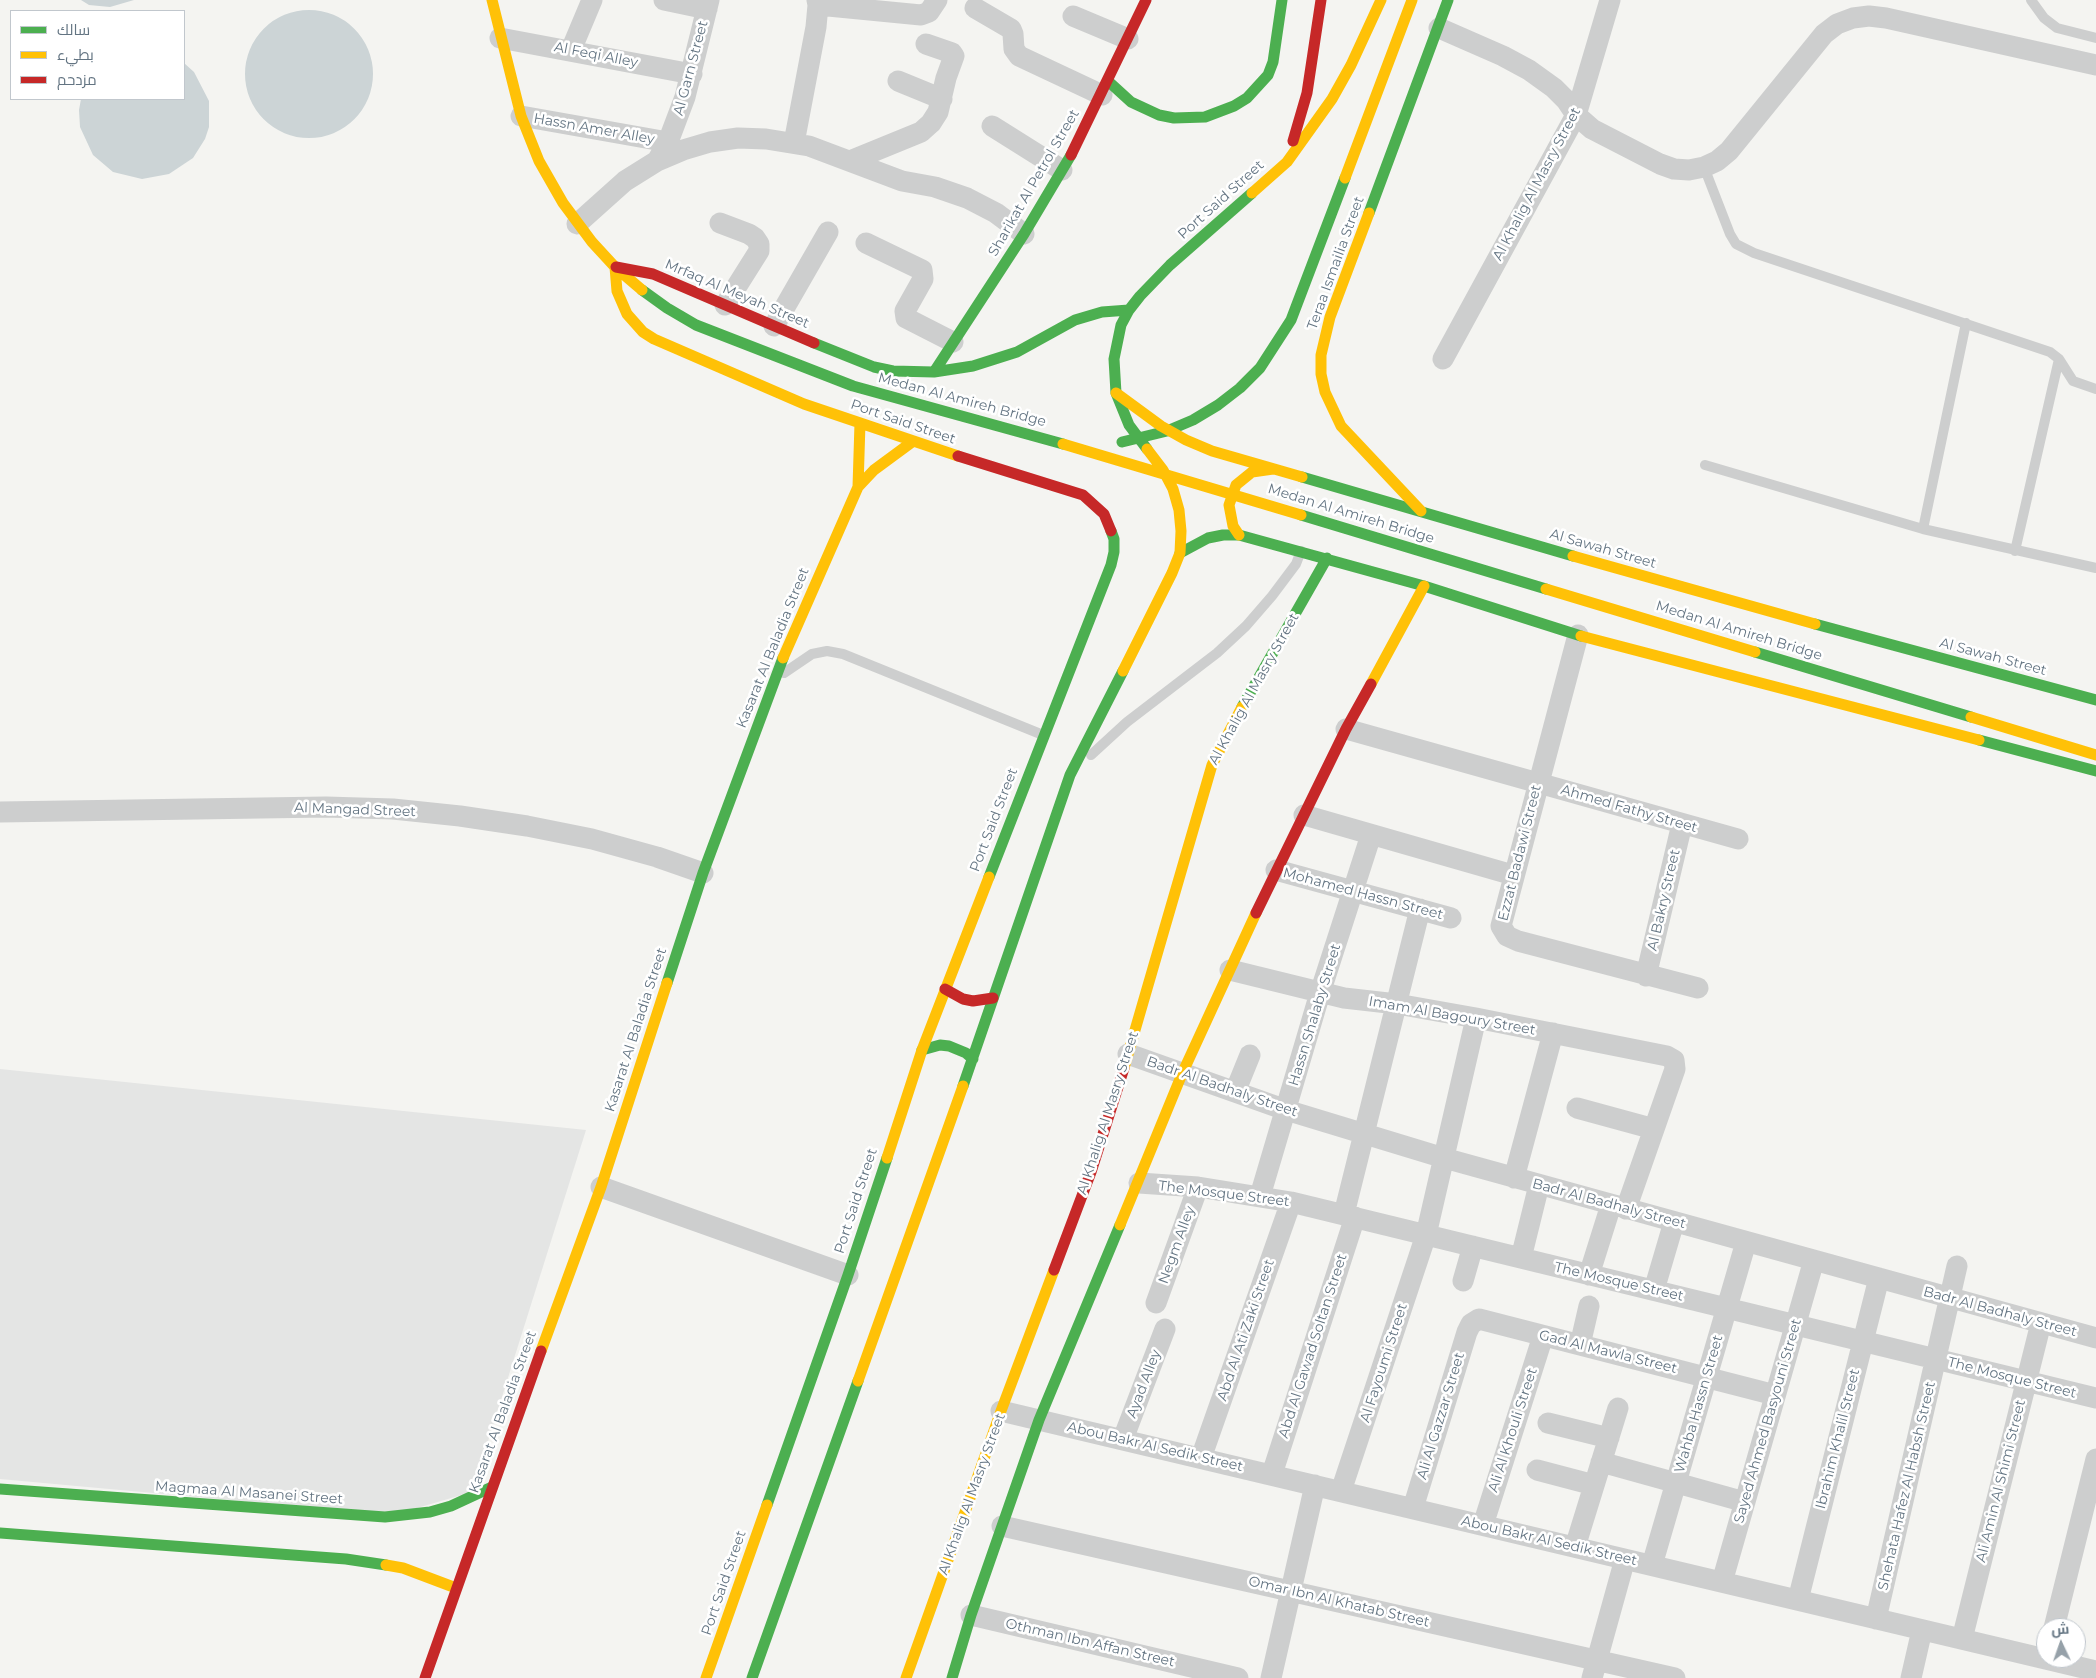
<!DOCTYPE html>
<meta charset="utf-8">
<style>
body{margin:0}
#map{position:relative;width:2096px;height:1678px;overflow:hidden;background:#f4f4f1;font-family:Montserrat,Cairo,sans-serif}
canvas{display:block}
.legend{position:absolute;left:10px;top:10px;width:175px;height:90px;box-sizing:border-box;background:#fff;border:1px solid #c1c7cd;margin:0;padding:6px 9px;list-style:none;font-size:15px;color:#637482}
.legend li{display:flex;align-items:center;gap:10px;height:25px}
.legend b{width:25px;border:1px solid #c1c7cd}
.north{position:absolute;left:2036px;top:1618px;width:50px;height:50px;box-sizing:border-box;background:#fff;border:1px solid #c1c7cd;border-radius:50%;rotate:357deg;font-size:14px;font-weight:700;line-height:20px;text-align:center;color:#637482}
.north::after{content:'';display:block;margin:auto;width:18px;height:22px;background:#96a1a9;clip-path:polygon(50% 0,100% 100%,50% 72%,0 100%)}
</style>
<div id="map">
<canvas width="2096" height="1678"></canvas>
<ul class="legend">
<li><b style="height:6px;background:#4caf50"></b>سالك</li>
<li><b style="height:6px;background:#ffc107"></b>بطيء</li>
<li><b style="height:6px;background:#c62828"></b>مزدحم</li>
</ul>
<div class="north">ش</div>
</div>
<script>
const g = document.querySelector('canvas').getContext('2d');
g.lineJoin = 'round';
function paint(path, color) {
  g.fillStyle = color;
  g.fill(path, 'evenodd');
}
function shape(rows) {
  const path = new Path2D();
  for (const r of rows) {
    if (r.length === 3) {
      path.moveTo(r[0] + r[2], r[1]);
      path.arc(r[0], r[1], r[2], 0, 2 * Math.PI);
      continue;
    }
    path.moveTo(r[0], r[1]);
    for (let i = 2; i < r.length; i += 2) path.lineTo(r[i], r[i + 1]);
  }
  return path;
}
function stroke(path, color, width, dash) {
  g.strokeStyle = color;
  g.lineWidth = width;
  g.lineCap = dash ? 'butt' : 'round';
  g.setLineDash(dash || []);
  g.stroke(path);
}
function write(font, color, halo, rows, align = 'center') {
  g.font = font + ' Montserrat,sans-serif';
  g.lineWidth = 5;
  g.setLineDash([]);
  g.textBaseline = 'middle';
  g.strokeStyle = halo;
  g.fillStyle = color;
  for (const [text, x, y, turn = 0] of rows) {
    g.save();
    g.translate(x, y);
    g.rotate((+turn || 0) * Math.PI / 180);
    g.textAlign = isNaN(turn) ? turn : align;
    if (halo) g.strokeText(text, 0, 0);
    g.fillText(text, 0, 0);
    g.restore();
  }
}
paint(shape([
 [0,1069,586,1130,472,1492,393,1515,0,1479]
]), '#e4e5e4');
paint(shape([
 [81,0,134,0,110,7,89,5],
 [309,74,64],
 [184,63,194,72,209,101,209,127,205,139,193,158,169,174,142,179,113,172,93,155,80,127,79,110,81,99,184,99]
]), '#ccd4d6');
stroke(shape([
 [2031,0,2044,18,2057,28,2096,38],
 [1704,167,1730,234,1736,244,1754,253,2050,352,2059,359,2073,381,2096,389],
 [1705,465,1923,529,2096,568],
 [1923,529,1966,323],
 [2015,551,2059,359],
 [784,673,812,654,827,651,843,654,1043,735],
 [1091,755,1127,722,1217,653,1246,626,1272,596,1296,564,1301,551]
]), '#cdcece', 10);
stroke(shape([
 [664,0,707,9],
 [818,5,921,15,929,12,937,0],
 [975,8,1011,29,1013,34,1014,49,1019,56,1102,95],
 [1073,16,1128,39],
 [1439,28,1503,56,1529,70,1554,88,1566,100,1576,115,1592,129,1660,164,1674,169,1689,170,1704,167,1717,161,1729,151,1824,34,1837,24,1853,18,1869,16,1886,18,2096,65],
 [500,38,692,74],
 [571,50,592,0],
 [898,81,942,99],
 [521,116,668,142],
 [992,126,1062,170],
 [794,143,816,27,818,5,817,0],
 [657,161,668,142,685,97,709,0],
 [850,161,921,132,931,123,938,112,946,78,954,56,952,53,926,44],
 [720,223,749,234,755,238,759,244,759,251,725,305],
 [577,224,625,181,657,161,683,150,710,142,738,138,766,139,809,146,902,181,935,187,967,198,996,213,1024,234],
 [866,243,922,270,923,279,905,311,906,318,953,342],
 [774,326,828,232],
 [1443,359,1576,115,1610,0],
 [1578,635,1501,926,1507,936,1518,941,1698,988],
 [1346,729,1738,839],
 [0,812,326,807,393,809,460,816,527,826,592,839,657,857,703,873],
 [1304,815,1513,875],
 [1276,870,1451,918],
 [1230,970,1344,998,1397,1004,1476,1018,1667,1056,1674,1060,1675,1069,1626,1209],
 [1646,976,1682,824],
 [1128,1054,1286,1110,1444,1158,2096,1338],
 [1235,1092,1250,1055],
 [1577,1108,1654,1129],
 [1514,1178,1553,1033],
 [1139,1183,1198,1187,1291,1202,2096,1398],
 [601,1187,848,1275],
 [1260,1196,1320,993,1371,835],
 [1344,1214,1420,909],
 [1521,1258,1539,1185],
 [1589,1275,1611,1205],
 [1463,1281,1473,1246],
 [1654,1290,1674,1222],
 [1156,1303,1198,1187],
 [1580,1345,1589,1306],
 [1001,1411,2096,1671],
 [1548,1423,1609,1438],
 [1123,1439,1165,1329],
 [1201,1458,1291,1202],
 [1601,1462,1745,1502],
 [1537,1470,1594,1485],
 [1272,1474,1355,1217],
 [1341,1491,1426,1235,1476,1018],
 [1413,1508,1467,1332,1471,1324,1479,1319,1775,1395],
 [1483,1525,1543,1336],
 [1002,1526,1675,1678],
 [1575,1547,1618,1408],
 [1652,1565,1746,1242],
 [1722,1582,1814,1260],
 [1798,1600,1879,1278],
 [971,1615,1238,1678],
 [1876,1619,1957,1266],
 [2054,1628,2096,1459],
 [1962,1639,2041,1323],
 [1271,1678,1315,1485],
 [1592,1678,1625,1559],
 [1911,1678,1922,1630]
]), '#cdcece', 21);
stroke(shape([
 [1108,81,1131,102,1159,115,1174,118,1205,117,1234,106,1247,98,1268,75,1273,62,1282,0],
 [1369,213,1448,0],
 [642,290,667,308,696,325,853,386,1063,444],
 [814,343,874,367,893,371,934,372,973,366,1017,352,1075,320,1102,312,1129,310],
 [934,372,1024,234,1071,155],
 [1122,442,1167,431,1193,420,1218,405,1240,388,1260,368,1291,320,1345,178],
 [1147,449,1129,425,1116,393,1114,359,1121,325,1129,310,1140,296,1170,265,1252,193],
 [1302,477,1573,556],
 [1301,515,1546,589],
 [1180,553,1208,538,1223,535,1239,535,1424,586,1581,636],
 [1815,624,2096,700],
 [1755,652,1971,717],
 [1242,707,1327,558],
 [1979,740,2096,771],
 [989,877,1111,565,1114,552,1114,539,1111,531],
 [667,983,703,873,783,658],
 [922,1050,940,1045,949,1046,966,1053,973,1059],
 [963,1086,1070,775,1123,671],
 [0,1489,385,1517,430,1512,451,1506,492,1487],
 [767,1505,848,1275,887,1158],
 [0,1533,346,1559,386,1565],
 [752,1678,858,1381],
 [952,1678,971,1615,1039,1420,1120,1225]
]), '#4caf50', 11);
stroke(shape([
 [492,0,521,116,539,161,563,203,592,242,615,267,642,290],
 [1345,178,1412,0],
 [1252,193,1287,162,1332,99,1351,65,1381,0],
 [1369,213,1330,317,1321,355,1321,374,1325,392,1341,426,1421,511],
 [615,267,617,291,627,314,643,332,654,339,804,404,958,456],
 [1116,393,1161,426,1186,440,1212,451,1302,477],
 [1063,444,1301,515],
 [858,487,874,470,912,442],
 [1239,535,1233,526,1229,505,1236,485,1252,472,1273,469],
 [1573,556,1815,624],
 [1546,589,1755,652],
 [1581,636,1979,740],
 [783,658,858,487,860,423],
 [1123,671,1172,573,1180,553,1181,531,1179,510,1173,489,1163,470,1147,449],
 [1371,684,1424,586],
 [1971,717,2096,755],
 [1124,1068,1212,765,1242,707],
 [887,1158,922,1050,989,877],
 [1120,1225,1182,1074,1256,913],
 [541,1351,601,1187,667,983],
 [858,1381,963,1086],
 [386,1565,403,1568,456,1588],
 [706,1678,767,1505],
 [906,1678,1001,1411,1054,1270]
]), '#ffc107', 11);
stroke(shape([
 [1293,141,1307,93,1321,0],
 [1071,155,1146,0],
 [616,267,653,274,814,343],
 [958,456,1083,495,1104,514,1111,531],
 [1256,913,1346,729,1371,684],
 [945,989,963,999,973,1001,993,998],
 [1054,1270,1091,1172,1124,1068],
 [425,1678,541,1351]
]), '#c62828', 11);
write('14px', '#637482', '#fff', [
 ["Al Feqi Alley",596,55,11],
 ["Al Garn Street",691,68,-75],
 ["Hassn Amer Alley",594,129,10],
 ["Sharikat Al Petrol Street",1034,183,-60],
 ["Al Khalig Al Masry Street",1537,184,-62],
 ["Port Said Street",1221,200,-42],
 ["Teraa Ismailia Street",1336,263,-70],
 ["Mrfaq Al Meyah Street",737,294,23],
 ["Medan Al Amireh Bridge",962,400,15],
 ["Port Said Street",903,422,19],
 ["Medan Al Amireh Bridge",1351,514,17],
 ["Al Sawah Street",1603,549,16],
 ["Medan Al Amireh Bridge",1739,631,17],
 ["Kasarat Al Baladia Street",773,648,-68],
 ["Al Sawah Street",1993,657,15],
 ["Al Khalig Al Masry Street",1254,689,-61],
 ["Ahmed Fathy Street",1629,809,16],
 ["Al Mangad Street",355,810,2],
 ["Port Said Street",994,820,-69],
 ["Ezzat Badawi Street",1520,853,-76],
 ["Mohamed Hassn Street",1363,894,15],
 ["Al Bakry Street",1664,900,-77],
 ["Hassn Shalaby Street",1315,1015,-73],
 ["Imam Al Bagoury Street",1452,1016,10],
 ["Kasarat Al Baladia Street",636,1030,-72],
 ["Badr Al Badhaly Street",1222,1087,19],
 ["Al Khalig Al Masry Street",1108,1113,-72],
 ["The Mosque Street",1224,1194,7],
 ["Port Said Street",856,1201,-72],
 ["Badr Al Badhaly Street",1609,1204,15],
 ["Negm Alley",1177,1245,-70],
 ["The Mosque Street",1619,1282,13],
 ["Badr Al Badhaly Street",2000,1312,15],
 ["Abd Al Ati Zaki Street",1246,1330,-71],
 ["Abd Al Gawad Soltan Street",1313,1346,-72],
 ["Gad Al Mawla Street",1608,1352,14],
 ["Al Fayoumi Street",1384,1363,-72],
 ["The Mosque Street",2012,1378,14],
 ["Ayad Alley",1144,1384,-69],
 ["Wahba Hassn Street",1699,1404,-74],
 ["Kasarat Al Baladia Street",503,1412,-70],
 ["Ali Al Gazzar Street",1441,1416,-73],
 ["Sayed Ahmed Basyouni Street",1768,1421,-74],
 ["Ali Al Khouli Street",1513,1430,-72],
 ["Ibrahim Khalil Street",1838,1439,-76],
 ["Abou Bakr Al Sedik Street",1155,1447,13],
 ["Ali Amin Al Shimi Street",2001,1481,-76],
 ["Shehata Hafez Al Habsh Street",1907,1486,-77],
 ["Magmaa Al Masanei Street",249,1493,4],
 ["Al Khalig Al Masry Street",972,1494,-70],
 ["Abou Bakr Al Sedik Street",1549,1541,13],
 ["Port Said Street",724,1583,-71],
 ["Omar Ibn Al Khatab Street",1339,1602,13],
 ["Othman Ibn Affan Street",1090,1643,13]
]);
</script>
